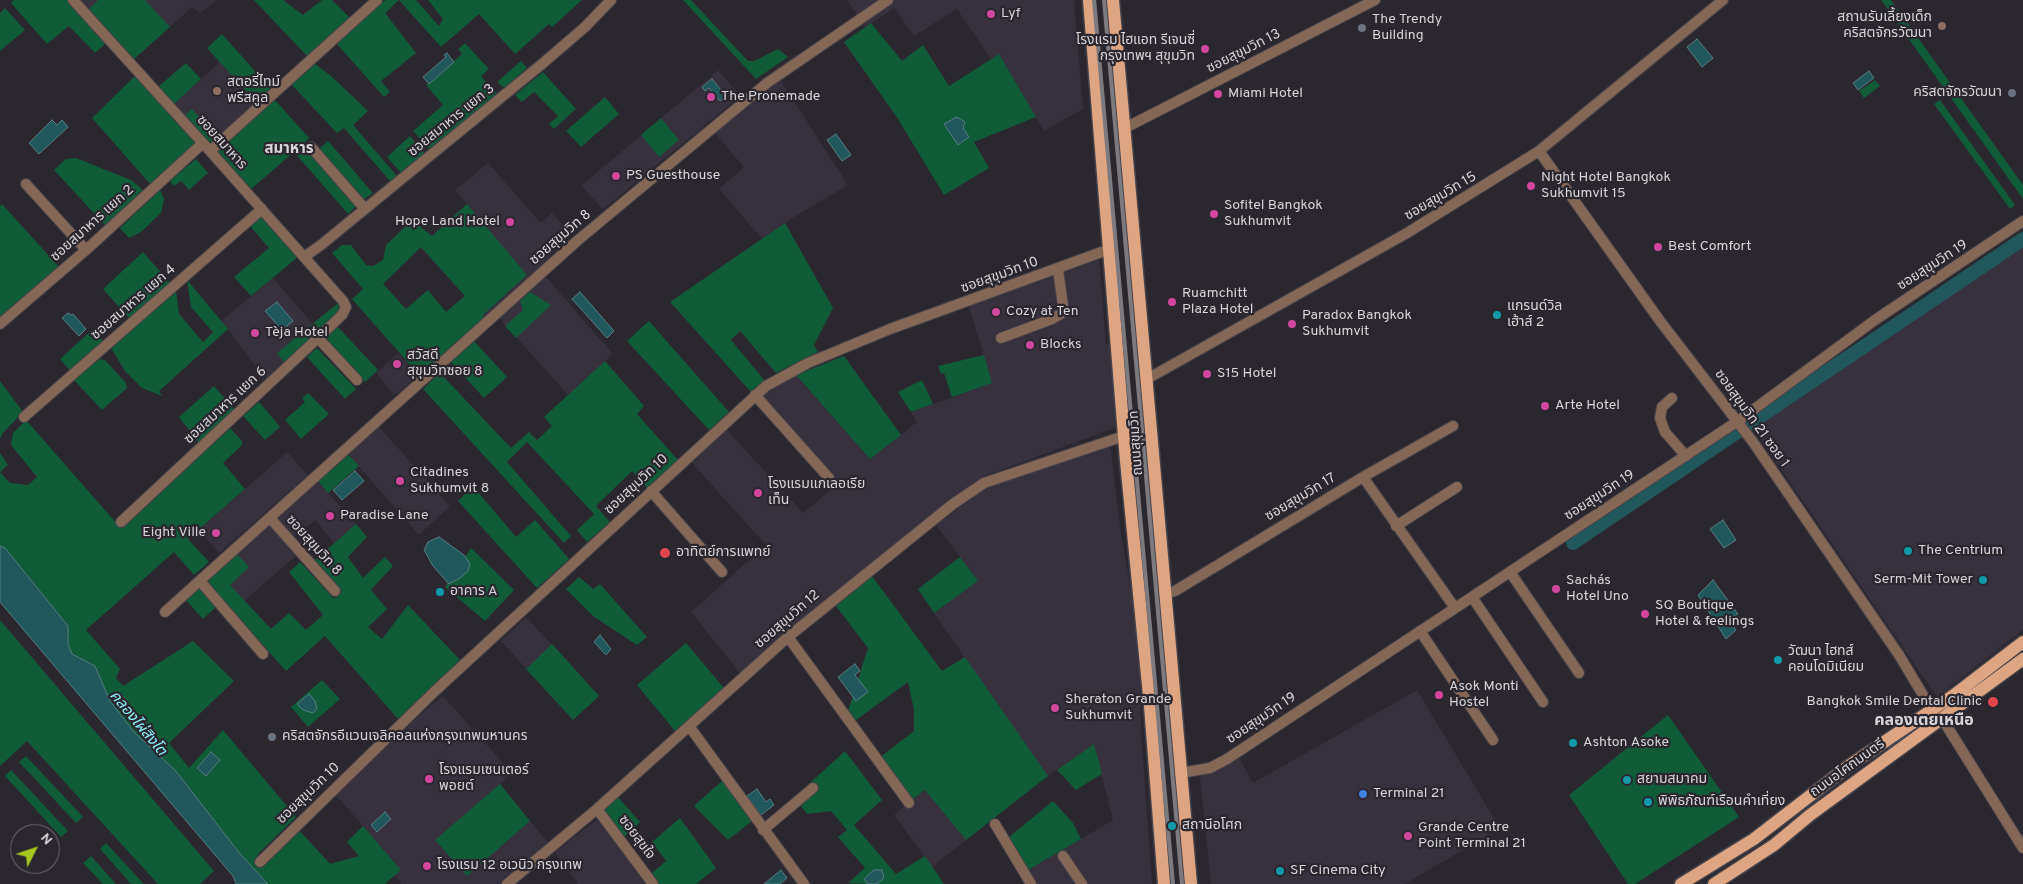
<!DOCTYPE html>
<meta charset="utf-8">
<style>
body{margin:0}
#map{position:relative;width:2023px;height:884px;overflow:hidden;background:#2b272f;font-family:Overpass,sans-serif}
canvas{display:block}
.north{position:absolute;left:10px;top:824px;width:50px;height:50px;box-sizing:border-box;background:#2b272f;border:1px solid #706c73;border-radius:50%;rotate:49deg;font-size:14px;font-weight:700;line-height:20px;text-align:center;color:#d7d4d9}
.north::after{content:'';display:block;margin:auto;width:18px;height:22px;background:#a7c81f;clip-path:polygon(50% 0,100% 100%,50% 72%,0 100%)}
</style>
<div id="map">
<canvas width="2023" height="884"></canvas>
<div class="north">N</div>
</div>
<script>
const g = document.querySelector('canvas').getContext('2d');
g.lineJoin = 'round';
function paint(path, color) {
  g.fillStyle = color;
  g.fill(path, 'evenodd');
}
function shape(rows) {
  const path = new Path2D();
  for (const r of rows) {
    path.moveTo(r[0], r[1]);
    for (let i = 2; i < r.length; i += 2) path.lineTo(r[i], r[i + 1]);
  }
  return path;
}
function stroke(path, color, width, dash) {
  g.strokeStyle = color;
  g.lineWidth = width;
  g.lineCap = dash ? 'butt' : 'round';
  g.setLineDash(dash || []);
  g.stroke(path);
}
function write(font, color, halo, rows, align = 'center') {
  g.font = font + ' Overpass,"Noto Sans Thai",sans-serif';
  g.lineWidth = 4.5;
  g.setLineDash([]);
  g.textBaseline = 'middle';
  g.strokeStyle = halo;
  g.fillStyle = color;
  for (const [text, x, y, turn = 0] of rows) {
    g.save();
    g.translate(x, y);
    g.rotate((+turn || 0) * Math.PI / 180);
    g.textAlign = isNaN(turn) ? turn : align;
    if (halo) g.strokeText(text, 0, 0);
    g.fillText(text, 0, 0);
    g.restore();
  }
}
paint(shape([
 [77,0,217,0,200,13,192,7,134,59,130,59],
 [847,0,1074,0,1083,109,1044,131,999,54,991,59,957,9,914,36,894,8,865,27],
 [220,62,257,103,213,142,207,141,174,104],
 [718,70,739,94,732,103,603,209,581,186],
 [781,81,848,185,794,217,762,239,719,189,744,167,713,131,759,93],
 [488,163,541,223,552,213,570,234,529,278,485,318,420,247,467,204,455,190],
 [2023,239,2023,630,1937,697,1752,427],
 [1099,260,1106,344,1112,343,1120,426,987,475,893,546,740,673,691,612,766,545,692,463,726,429,803,513,840,482,763,397,782,381,796,375,870,459,917,422,911,412,992,383,968,304],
 [546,277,613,354,568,395,499,318],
 [273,278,318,330,267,381,221,321],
 [398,353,419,376,394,395,376,373],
 [379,427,450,506,419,535,347,453],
 [1110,443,1121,535,1140,640,1141,733,1152,884,1025,884,1020,875,1113,820,1094,745,1043,779,932,867,894,815,1009,722,934,613,978,581,936,525,982,490],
 [287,452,308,475,219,553,199,530],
 [318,481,356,524,334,543,315,520,295,537,278,518],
 [271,522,298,554,233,611,206,581],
 [526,617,599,696,573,720,501,641],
 [1417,690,1500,828,1405,884,1211,884,1200,777,1237,754,1253,783],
 [443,696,512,773,500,784,548,843,500,884,402,884,395,876,401,870,336,795,407,726],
 [599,818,649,884,578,884,555,852]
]), '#37303d');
paint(shape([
 [14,0,67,0,106,43,95,53,69,26,47,44,11,3],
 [98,0,145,0,170,27,134,59,89,9],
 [254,0,283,0,303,15,322,0,332,0,350,18,307,56],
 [385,0,416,0,439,26,443,19,428,0,582,0,552,27,549,24,515,54,479,14,441,47,399,0,385,13,416,53,381,81,390,92,384,97,336,43],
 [683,0,691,0,748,61,754,61,778,49,788,57,756,79],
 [1881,0,1891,0,2023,185,2023,199],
 [5,8,25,30,0,51,0,13],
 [871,23,902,61,923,45,949,86,999,54,1036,117,974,142,989,168,944,195,898,119,844,42],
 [222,34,271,89,257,103,207,48],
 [465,43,489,69,481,76,497,94,430,150,413,131,443,105,426,85,462,54,458,49],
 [521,61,527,68,504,88,497,82],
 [186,63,201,79,174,104,158,87],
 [314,63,331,76,368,111,353,125,397,176,390,181,344,128,337,133,291,84],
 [543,72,576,109,554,129,549,124,558,116,534,92,522,102,515,95],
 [136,75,197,142,150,184,92,118],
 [1875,80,1880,86,1864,98,1859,91],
 [605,97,619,114,581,147,566,131],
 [274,99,309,138,302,145,356,206,348,214,294,152,251,189,217,150],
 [1940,100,2015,205,2010,209,1934,104],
 [192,109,218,138,213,142,207,141,184,116],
 [661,118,679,140,659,157,641,135],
 [410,136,425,154,401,173,387,157],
 [328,141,373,193,363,200,319,149],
 [76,158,131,180,143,190,105,225,54,170,66,159],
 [196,159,208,173,189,190,181,181,174,186,170,181],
 [160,190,164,199,161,213,141,232,129,238,120,228],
 [2,204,60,268,0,320,0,206],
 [467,204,527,275,483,315,485,318,420,376,352,299,363,289,332,253,342,245,351,245,366,265,373,266,383,260,386,245,412,220,432,236],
 [421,247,465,296,446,312,428,290,406,309,383,284],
 [260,218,266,219,298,257,251,296,234,277,269,248,250,226],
 [785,223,833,308,814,345,818,352,776,373,740,331,731,340,765,381,751,392,670,302],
 [143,252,171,284,130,319,103,289],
 [187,280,228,329,159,391,162,396,142,388,125,371,111,348,176,291,179,314,203,342,213,332,191,307],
 [530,292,551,305,516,338,505,326,523,310,520,301],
 [338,303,340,309,285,363,277,353],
 [649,321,729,412,709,430,627,341],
 [338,327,378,370,365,382,325,339],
 [93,329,104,342,71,372,60,359],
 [474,341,507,377,484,398,451,362],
 [317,348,356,389,345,399,307,357],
 [984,355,992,383,952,397,944,373,941,374,938,366],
 [844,356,901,435,870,459,796,375],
 [98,359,105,360,126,383,127,388,102,410,74,380],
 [605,361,644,406,637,414,678,460,647,488,632,471,596,506,610,522,587,542,577,530,594,514,527,442,507,462,571,536,564,543,423,389,440,373,511,448,529,432,537,440,552,426,544,417],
 [922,380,933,404,911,412,898,392],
 [0,381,23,412,2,434,0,439],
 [214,386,235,410,199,443,179,417],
 [308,393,329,414,301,439,285,420,305,402,302,398],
 [259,402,280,427,265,440,243,416],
 [26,420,118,525,123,528,230,428,242,441,242,445,223,463,245,489,188,539,209,562,194,575,174,552,86,630,120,669,116,678,123,686,193,641,234,681,169,743,189,768,223,730,296,817,257,855,263,867,300,831,330,864,359,856,347,842,363,826,401,870,385,884,268,884,241,855,175,770,134,732,110,701,95,666,72,654,68,644,68,626,5,548,0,546,0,453,8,465,0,472,10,483,28,485,37,477,11,445,13,433],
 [347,453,359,466,328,493,318,481],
 [473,486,516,537,535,520,569,559,537,588,458,501],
 [356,524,367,537,348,557,363,578,385,557,393,566,371,590,387,609,368,627,382,639,408,605,460,660,398,719,325,636,286,671,206,581,237,554,249,567,230,585,271,629,289,613,306,630,323,615,289,572,300,562,334,599,342,591,315,560],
 [471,548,514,590,485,621,445,587],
 [960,557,978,581,934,613,918,589],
 [872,576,942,671,965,657,1048,776,966,840,925,790,912,800,879,758,914,731,914,710,908,682,852,723,847,714,868,648,836,606],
 [579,577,593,589,600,584,647,637,637,645,593,616,566,589],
 [199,587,216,607,203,619,186,600],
 [0,620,214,871,200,884,158,884,27,741,0,766],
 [686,643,724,688,676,732,637,685],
 [552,644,599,696,573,720,526,669],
 [322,680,340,699,308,727,291,707],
 [1668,715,1739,817,1635,884,1628,884,1569,795],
 [1094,744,1102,774,1076,790,1057,770],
 [845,751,882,800,854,825,896,874,925,856,944,884,877,884,884,878,882,870,874,870,864,879,868,884,848,883,865,868,838,837,847,830,831,811,807,814,800,805,816,792,809,784],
 [26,756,83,817,76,823,19,762],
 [11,770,68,831,61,837,5,776],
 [723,780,752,821,728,840,694,806],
 [500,784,530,821,467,876,435,840],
 [616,795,640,822,623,838,604,813,604,806],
 [1053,801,1073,823,1081,839,1028,870,1009,837],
 [680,818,716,868,696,884,657,884,650,875,666,861,652,842],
 [106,843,144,884,131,884,100,849],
 [91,856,116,884,103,884,83,863]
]), '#105c39');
const water = shape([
 [1697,39,1713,58,1702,67,1687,47,1697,39],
 [447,53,454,62,429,84,423,77,446,57,444,55,447,53],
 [1869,71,1874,78,1858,90,1853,83,1869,71],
 [712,79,726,96,720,101,709,88,705,91,702,87,712,79],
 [955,118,957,117,965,122,963,128,969,137,958,145,944,124,955,118],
 [52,120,57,125,62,120,68,127,39,154,29,143,52,120],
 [836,134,851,155,842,161,827,140,836,134],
 [580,292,614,331,607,338,572,299,580,292],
 [277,302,293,321,282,330,265,311,277,302],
 [68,313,71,315,73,314,86,329,79,336,62,318,68,313],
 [355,471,364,481,342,500,333,490,355,471],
 [1723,520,1736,540,1724,548,1710,529,1723,520],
 [439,537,464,555,470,564,468,571,460,578,449,584,433,566,424,550,428,542,439,537],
 [0,546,5,548,68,626,68,644,72,654,95,666,110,701,134,732,175,770,241,855,268,884,236,884,233,876,0,602,0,546],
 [1713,580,1738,614,1728,619,1736,630,1726,639,1698,595,1713,580],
 [600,635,611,649,606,655,594,642,600,635],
 [855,664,860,671,855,675,868,692,856,701,838,677,855,664],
 [309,694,315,701,317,709,313,713,303,710,297,704,309,694],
 [211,752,220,760,206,776,197,768,211,752],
 [757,789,766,802,770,799,774,805,761,815,747,796,757,789],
 [385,812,391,819,377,832,371,825,385,812],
 [781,870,787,878,780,884,764,884,781,870],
 [874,870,882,870,884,878,877,884,868,884,864,879,874,870]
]);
paint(water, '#20585b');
stroke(water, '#577d81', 1);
stroke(shape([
 [1573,543,2023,239]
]), '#20585b', 14);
const minor = shape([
 [73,0,210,151,343,301,346,307,342,315,318,338,121,522],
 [1125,128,1375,0],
 [311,147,365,209],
 [210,151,377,0],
 [1539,151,1660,321,1753,442,1899,655,1932,710],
 [26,184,86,250],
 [304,257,321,245,542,64,585,27,611,0],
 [0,324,86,250,203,143],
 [318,338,357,380],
 [1001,338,1052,319,1064,312,1058,270],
 [1147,379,1407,233,1539,151,1723,0],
 [755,395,829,478],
 [1672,398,1662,407,1660,418,1665,432,1686,456],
 [24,417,262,209],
 [1363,477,1455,608],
 [651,491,722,572],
 [270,518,335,591],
 [1396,526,1457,487],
 [1510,572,1579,673],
 [200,581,263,654],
 [1165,594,1175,591,1363,477,1453,426],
 [1472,597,1543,702],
 [165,612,577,241,767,83,888,0],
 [1420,631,1493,740],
 [788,637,909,803],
 [1943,720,2023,848],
 [689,726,804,884],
 [1180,773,1210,768,1227,759,1738,421,1875,320,2023,221],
 [597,809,653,884],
 [995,824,1031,884],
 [763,830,813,788],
 [1063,856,1082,884],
 [260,862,435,691,766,386,808,363,890,329,1110,249],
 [507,884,597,809,788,637,953,504,984,483,1124,436]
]);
const primary = shape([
 [1089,0,1126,461,1150,706,1164,884],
 [1113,0,1191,884],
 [1681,884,1754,839,1850,765,1954,695,2023,642],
 [1714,884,1774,845,1810,815,2023,659]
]);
stroke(minor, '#47434a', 12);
stroke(primary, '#47434a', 15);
stroke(minor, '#836757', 10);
stroke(primary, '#dea583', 12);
stroke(shape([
 [1094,0,1173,884],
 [1104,0,1182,884]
]), '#7c797f', 4);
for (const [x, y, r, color] of [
 [991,14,5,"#d1479c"],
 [1942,26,5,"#8d6e63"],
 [1362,28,5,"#6b7280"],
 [1205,49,5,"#d1479c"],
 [217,91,5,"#8d6e63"],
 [2012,93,5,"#6b7280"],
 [1218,94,5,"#d1479c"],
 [711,97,5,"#d1479c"],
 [616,176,5,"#d1479c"],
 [1531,186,5,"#d1479c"],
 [1214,214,5,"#d1479c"],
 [510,222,5,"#d1479c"],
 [1658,247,5,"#d1479c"],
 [1172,302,5,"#d1479c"],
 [996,312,5,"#d1479c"],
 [1497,315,5,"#0f9aa8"],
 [1292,324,5,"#d1479c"],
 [255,333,5,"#d1479c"],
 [1030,345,5,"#d1479c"],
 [397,364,5,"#d1479c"],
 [1207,374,5,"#d1479c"],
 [1545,406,5,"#d1479c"],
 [400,481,5,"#d1479c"],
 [758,493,5,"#d1479c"],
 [330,516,5,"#d1479c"],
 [216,533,5,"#d1479c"],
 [1908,551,5,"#0f9aa8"],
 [665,553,6,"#e0444e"],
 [1983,580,5,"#0f9aa8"],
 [1556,589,5,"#d1479c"],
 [440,592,5,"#0f9aa8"],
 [1645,614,5,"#d1479c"],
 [1778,660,5,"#0f9aa8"],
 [1439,695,5,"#d1479c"],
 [1993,702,6,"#e0444e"],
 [1055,708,5,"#d1479c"],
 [272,737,5,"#6b7280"],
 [1573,743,5,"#0f9aa8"],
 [429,779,5,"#d1479c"],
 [1627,780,5,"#0f9aa8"],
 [1363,794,5,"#3f7fe0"],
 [1648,802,5,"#0f9aa8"],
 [1172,826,5,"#0f9aa8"],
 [1408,836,5,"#d1479c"],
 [427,866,5,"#d1479c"],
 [1280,871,5,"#0f9aa8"]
]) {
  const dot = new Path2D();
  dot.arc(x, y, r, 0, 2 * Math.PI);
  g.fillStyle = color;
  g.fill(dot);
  stroke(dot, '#2b272f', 2);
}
write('14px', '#d7d4d9', '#2b272f', [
 ["Lyf",1001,14],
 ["สถานรับเลี้ยงเด็ก",1932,18,"right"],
 ["คริสตจักรวัฒนา",1932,34,"right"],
 ["The Trendy",1372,20],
 ["Building",1372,36],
 ["โรงแรม ไฮแอท รีเจนซี่",1195,41,"right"],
 ["กรุงเทพฯ สุขุมวิท",1195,57,"right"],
 ["สตอรี่ไทม์",227,83],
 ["พรีสคูล",227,99],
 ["คริสตจักรวัฒนา",2002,93,"right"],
 ["Miami Hotel",1228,94],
 ["The Pronemade",721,97],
 ["PS Guesthouse",626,176],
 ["Night Hotel Bangkok",1541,178],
 ["Sukhumvit 15",1541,194],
 ["Sofitel Bangkok",1224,206],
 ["Sukhumvit",1224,222],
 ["Hope Land Hotel",500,222,"right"],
 ["Best Comfort",1668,247],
 ["Ruamchitt",1182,294],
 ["Plaza Hotel",1182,310],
 ["แกรนด์วิล",1507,307],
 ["เฮ้าส์ 2",1507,323],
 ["Cozy at Ten",1006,312],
 ["Paradox Bangkok",1302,316],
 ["Sukhumvit",1302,332],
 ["Tèja Hotel",265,333],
 ["Blocks",1040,345],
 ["สวัสดี",407,356],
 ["สุขุมวิทซอย 8",407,372],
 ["S15 Hotel",1217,374],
 ["Arte Hotel",1555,406],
 ["Citadines",410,473],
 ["Sukhumvit 8",410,489],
 ["โรงแรมแกเลอเรีย",768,485],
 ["เท็น",768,501],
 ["Paradise Lane",340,516],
 ["Eight Ville",206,533,"right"],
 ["The Centrium",1918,551],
 ["อาทิตย์การแพทย์",676,553],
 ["Serm-Mit Tower",1973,580,"right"],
 ["Sacha´s",1566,581],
 ["Hotel Uno",1566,597],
 ["อาคาร A",450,592],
 ["SQ Boutique",1655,606],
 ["Hotel & feelings",1655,622],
 ["วัฒนา ไฮทส์",1788,652],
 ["คอนโดมิเนียม",1788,668],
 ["Asok Monti",1449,687],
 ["Hostel",1449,703],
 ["Sheraton Grande",1065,700],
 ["Sukhumvit",1065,716],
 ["Bangkok Smile Dental Clinic",1982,702,"right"],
 ["คริสตจักรอีแวนเจลิคอลแห่งกรุงเทพมหานคร",282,737],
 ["Ashton Asoke",1583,743],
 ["โรงแรมเซนเตอร์",439,771],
 ["พอยต์",439,787],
 ["สยามสมาคม",1637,780],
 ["Terminal 21",1373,794],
 ["พิพิธภัณฑ์เรือนคำเที่ยง",1658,802],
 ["สถานีอโศก",1182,826],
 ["Grande Centre",1418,828],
 ["Point Terminal 21",1418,844],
 ["โรงแรม 12 อเวนิว กรุงเทพ",437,866],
 ["SF Cinema City",1290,871]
], 'left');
write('14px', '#d7d4d9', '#2b272f', [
 ["ซอยสุขุมวิท 13",1244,52,-27],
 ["ซอยสมาหาร แยก 3",452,121,-39],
 ["ซอยสมาหาร",221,143,48],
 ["ซอยสุขุมวิท 15",1441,197,-31],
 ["ซอยสมาหาร แยก 2",93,224,-42],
 ["ซอยสุขุมวิท 8",561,238,-41],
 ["ซอยสุขุมวิท 19",1933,266,-33],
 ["ซอยสุขุมวิท 10",1000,276,-20],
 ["ซอยสมาหาร แยก 4",134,303,-41],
 ["ซอยสมาหาร แยก 6",226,406,-43],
 ["ซอยสุขุมวิท 21 ซอย 1",1751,419,54],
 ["ถนนสุขุมวิท",1137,443,-94],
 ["ซอยสุขุมวิท 10",637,485,-43],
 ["ซอยสุขุมวิท 19",1600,496,-33],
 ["ซอยสุขุมวิท 17",1301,498,-31],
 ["ซอยสุขุมวิท 8",313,546,48],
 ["ซอยสุขุมวิท 12",788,620,-41],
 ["ซอยสุขุมวิท 19",1262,719,-34],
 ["ถนนอโศกมนตรี",1848,769,-36],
 ["ซอยสุขุมวิท 10",309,794,-44],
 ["ซอยสุขใจ",636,838,53]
]);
write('bold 15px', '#d7d4d9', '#2b272f', [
 ["สมาหาร",289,150]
]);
write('italic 15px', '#87f4fb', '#2b272f', [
 ["คลองไผ่สิงโต",137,724,50]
]);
write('bold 16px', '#d7d4d9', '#2b272f', [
 ["คลองเตยเหนือ",1924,722]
]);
</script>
